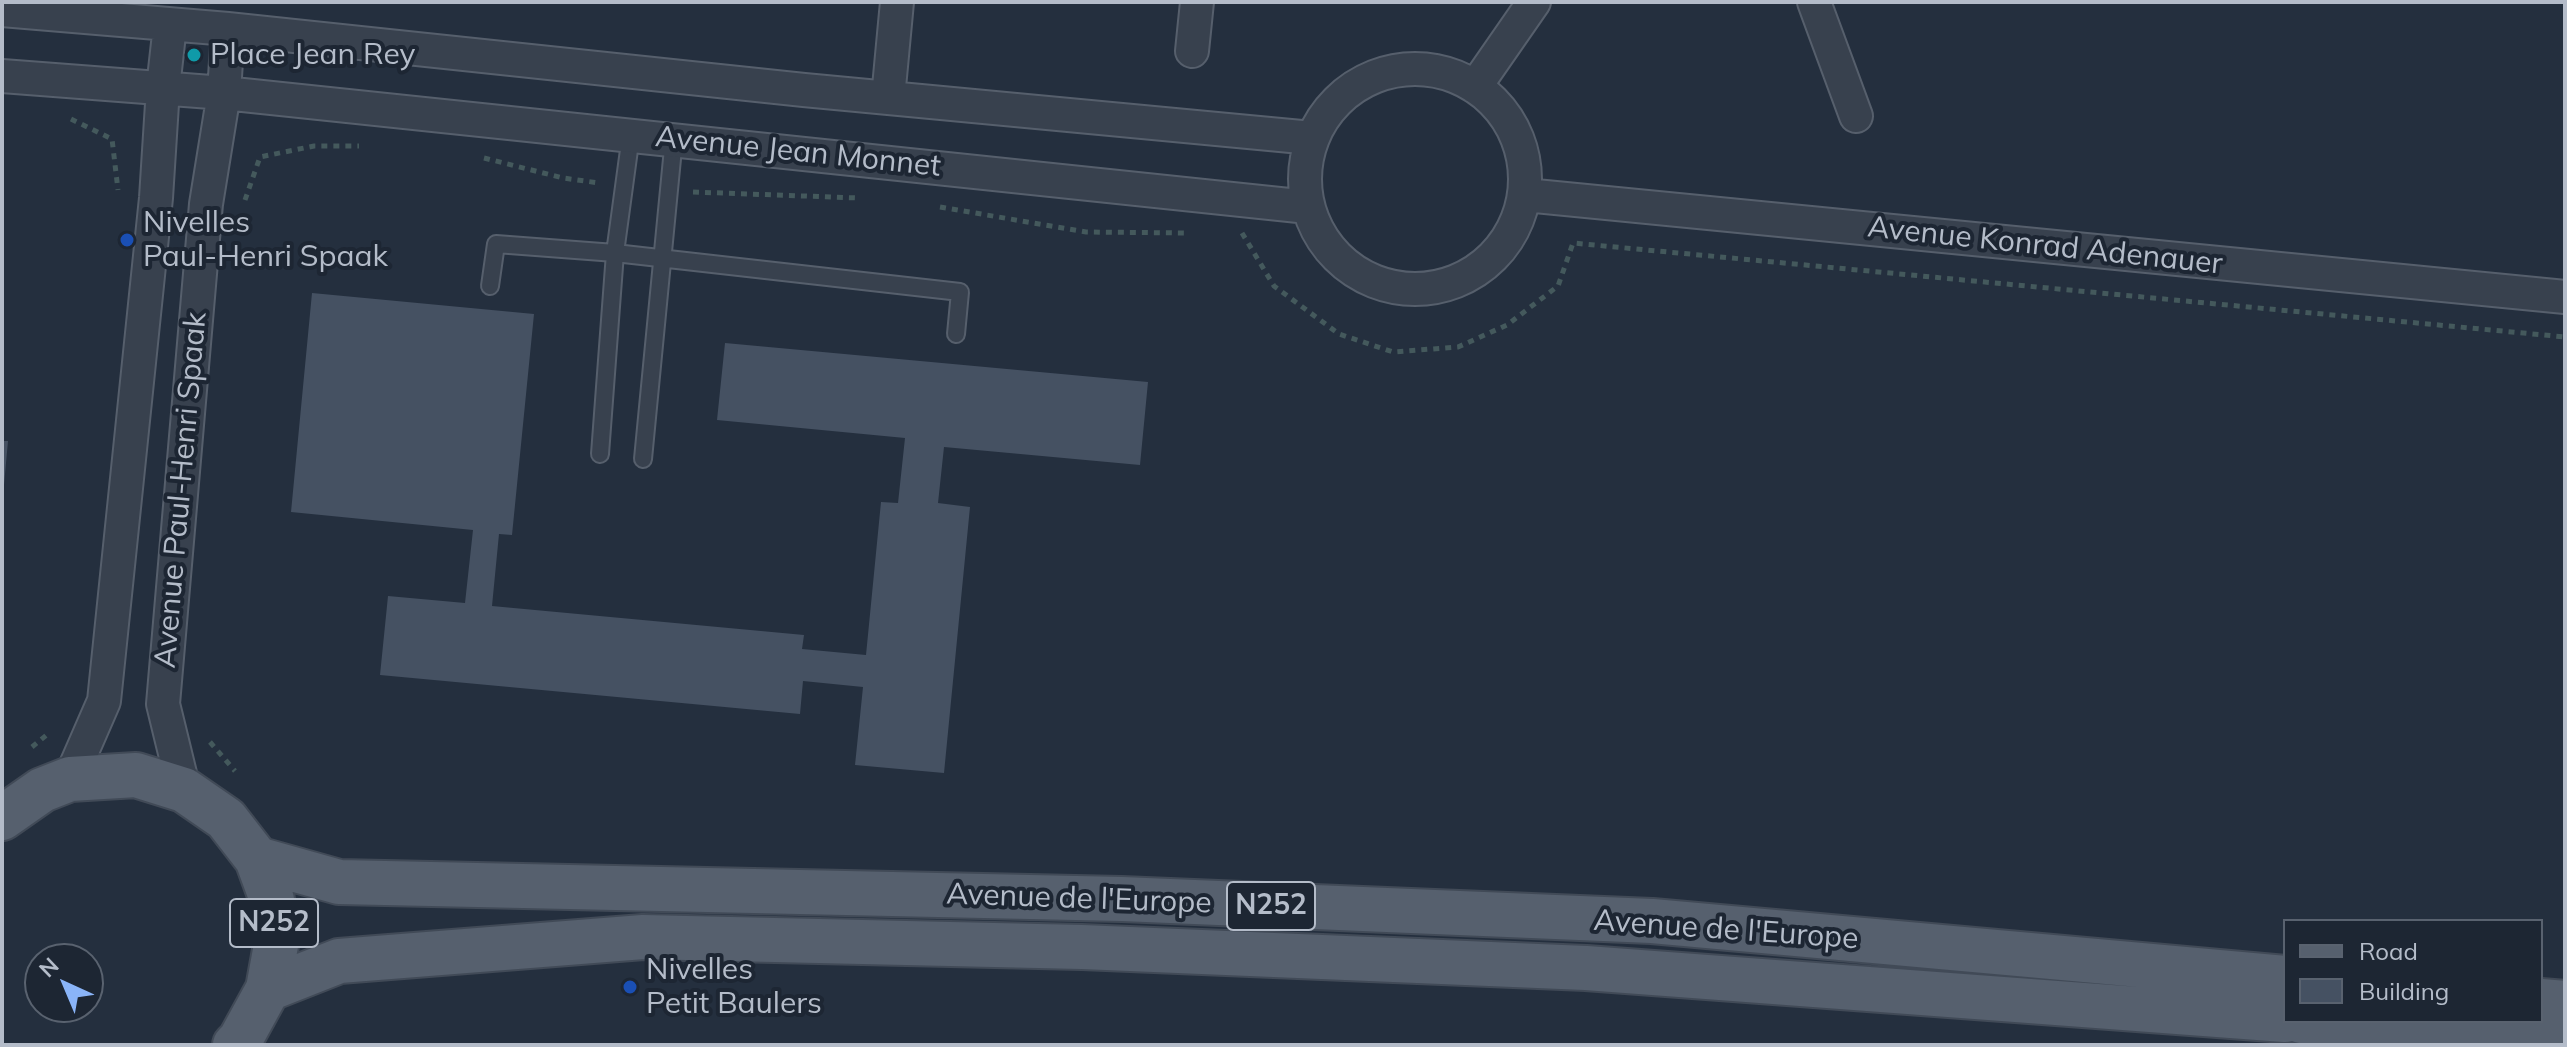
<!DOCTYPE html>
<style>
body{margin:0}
#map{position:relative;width:2567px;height:1047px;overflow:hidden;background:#242f3e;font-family:Mulish,sans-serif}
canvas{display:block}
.frame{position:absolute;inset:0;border:4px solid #b4bcc9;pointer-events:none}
.legend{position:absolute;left:2283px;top:919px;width:260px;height:104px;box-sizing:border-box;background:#1d2633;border:2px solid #59626f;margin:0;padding:10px 14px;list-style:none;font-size:24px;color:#b4bcc9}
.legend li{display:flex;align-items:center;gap:16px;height:40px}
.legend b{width:40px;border:2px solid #59626f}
.north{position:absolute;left:24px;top:943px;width:80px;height:80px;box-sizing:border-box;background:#1d2633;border:2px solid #59626f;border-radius:50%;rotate:316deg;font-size:22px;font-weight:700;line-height:32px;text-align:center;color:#b4bcc9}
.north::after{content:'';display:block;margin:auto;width:28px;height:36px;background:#8ab4f8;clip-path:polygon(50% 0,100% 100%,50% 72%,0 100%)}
</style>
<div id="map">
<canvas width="2567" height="1047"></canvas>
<div class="frame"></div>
<ul class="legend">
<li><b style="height:10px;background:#56606e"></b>Road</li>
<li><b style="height:22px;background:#455162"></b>Building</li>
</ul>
<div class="north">N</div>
</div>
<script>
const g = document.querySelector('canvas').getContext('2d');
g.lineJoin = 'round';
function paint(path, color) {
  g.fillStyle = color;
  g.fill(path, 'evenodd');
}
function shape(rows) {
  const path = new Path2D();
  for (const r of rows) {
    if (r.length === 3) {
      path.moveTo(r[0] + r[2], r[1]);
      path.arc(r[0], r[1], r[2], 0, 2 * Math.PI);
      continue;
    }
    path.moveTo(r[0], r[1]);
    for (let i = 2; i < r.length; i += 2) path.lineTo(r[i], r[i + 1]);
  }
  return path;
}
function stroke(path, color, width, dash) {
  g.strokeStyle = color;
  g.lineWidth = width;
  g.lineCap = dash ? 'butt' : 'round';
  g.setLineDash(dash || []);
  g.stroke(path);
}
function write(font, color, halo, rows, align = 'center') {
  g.font = font + ' Mulish,sans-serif';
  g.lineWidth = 8;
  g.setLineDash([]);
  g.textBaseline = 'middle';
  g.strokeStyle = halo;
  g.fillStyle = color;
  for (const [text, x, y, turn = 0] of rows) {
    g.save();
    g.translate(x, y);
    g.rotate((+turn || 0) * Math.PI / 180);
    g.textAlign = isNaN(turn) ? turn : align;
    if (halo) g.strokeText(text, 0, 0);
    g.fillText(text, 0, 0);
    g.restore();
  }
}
paint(shape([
 [312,293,534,314,512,535,499,534,492,606,804,635,802,649,866,655,881,502,898,503,905,438,717,420,725,343,1148,382,1140,465,944,447,938,503,970,507,944,773,855,765,863,687,803,681,800,714,380,675,388,596,465,603,473,530,291,512],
 [2,441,8,441,4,485,2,485]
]), '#455162');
const lane = shape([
 [490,286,496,244,615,253,960,292,956,334],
 [600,454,615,253,631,135],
 [643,459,674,138]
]);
const street = shape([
 [1814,2,1856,116],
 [2,10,228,29,804,90,1312,138],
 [1192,51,1197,2],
 [1415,179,110],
 [2,76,224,93,1308,207],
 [1475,87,1534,2],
 [888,98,897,2],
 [1525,195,2565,297],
 [70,779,104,701,156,198,163,88,170,25],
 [184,790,163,704,206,204,224,93,228,29]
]);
const primary = shape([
 [2,818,42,790,70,779,136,775,184,790,226,819,257,859,272,900,276,945,268,989,240,1040,235,1045],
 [257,859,339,882,1122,899,1652,921,2285,978],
 [268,989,339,961,643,937,1082,947,1586,968,2285,1020],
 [2541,1001,2565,1003],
 [2301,1021,2565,1044]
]);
stroke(lane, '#565f6c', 20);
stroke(street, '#565f6c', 36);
stroke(primary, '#414a57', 48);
stroke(shape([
 [71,119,112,139,118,190],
 [484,158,563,178,599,183],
 [693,192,859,198],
 [245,200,260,157,314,146,359,146],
 [940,207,1086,232,1188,233],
 [1242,233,1274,286,1339,334,1393,352,1458,347,1507,325,1558,286,1573,243,2565,337],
 [210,742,235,771],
 [32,747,49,733]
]), '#44595c', 5, [6, 6]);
stroke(lane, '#38414e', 16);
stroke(street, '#38414e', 32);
stroke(primary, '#56606e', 44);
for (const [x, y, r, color] of [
 [194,55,8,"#0f9aa8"],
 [127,240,8,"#1a4fb4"],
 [630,987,8,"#1a4fb4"]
]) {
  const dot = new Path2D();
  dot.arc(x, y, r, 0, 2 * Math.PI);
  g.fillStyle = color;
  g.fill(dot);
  stroke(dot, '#1d2633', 3);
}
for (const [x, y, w] of [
 [1271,906,88],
 [274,923,88]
]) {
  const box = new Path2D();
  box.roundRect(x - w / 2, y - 24, w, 48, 6);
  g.fillStyle = '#1d2633';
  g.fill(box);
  stroke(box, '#b4bcc9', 2);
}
write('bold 28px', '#b4bcc9', null, [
 ["N252",1271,906],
 ["N252",274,923]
]);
write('30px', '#b4bcc9', '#1d2633', [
 ["Place Jean Rey",210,55],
 ["Nivelles",143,223],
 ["Paul-Henri Spaak",143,257],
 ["Nivelles",646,970],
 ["Petit Baulers",646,1004]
], 'left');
write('30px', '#b4bcc9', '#1d2633', [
 ["Avenue Jean Monnet",798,152,6],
 ["Avenue Konrad Adenauer",2045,246,6],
 ["Avenue Paul-Henri Spaak",181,490,-85],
 ["Avenue de l'Europe",1079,899,2],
 ["Avenue de l'Europe",1726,930,4]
]);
</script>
